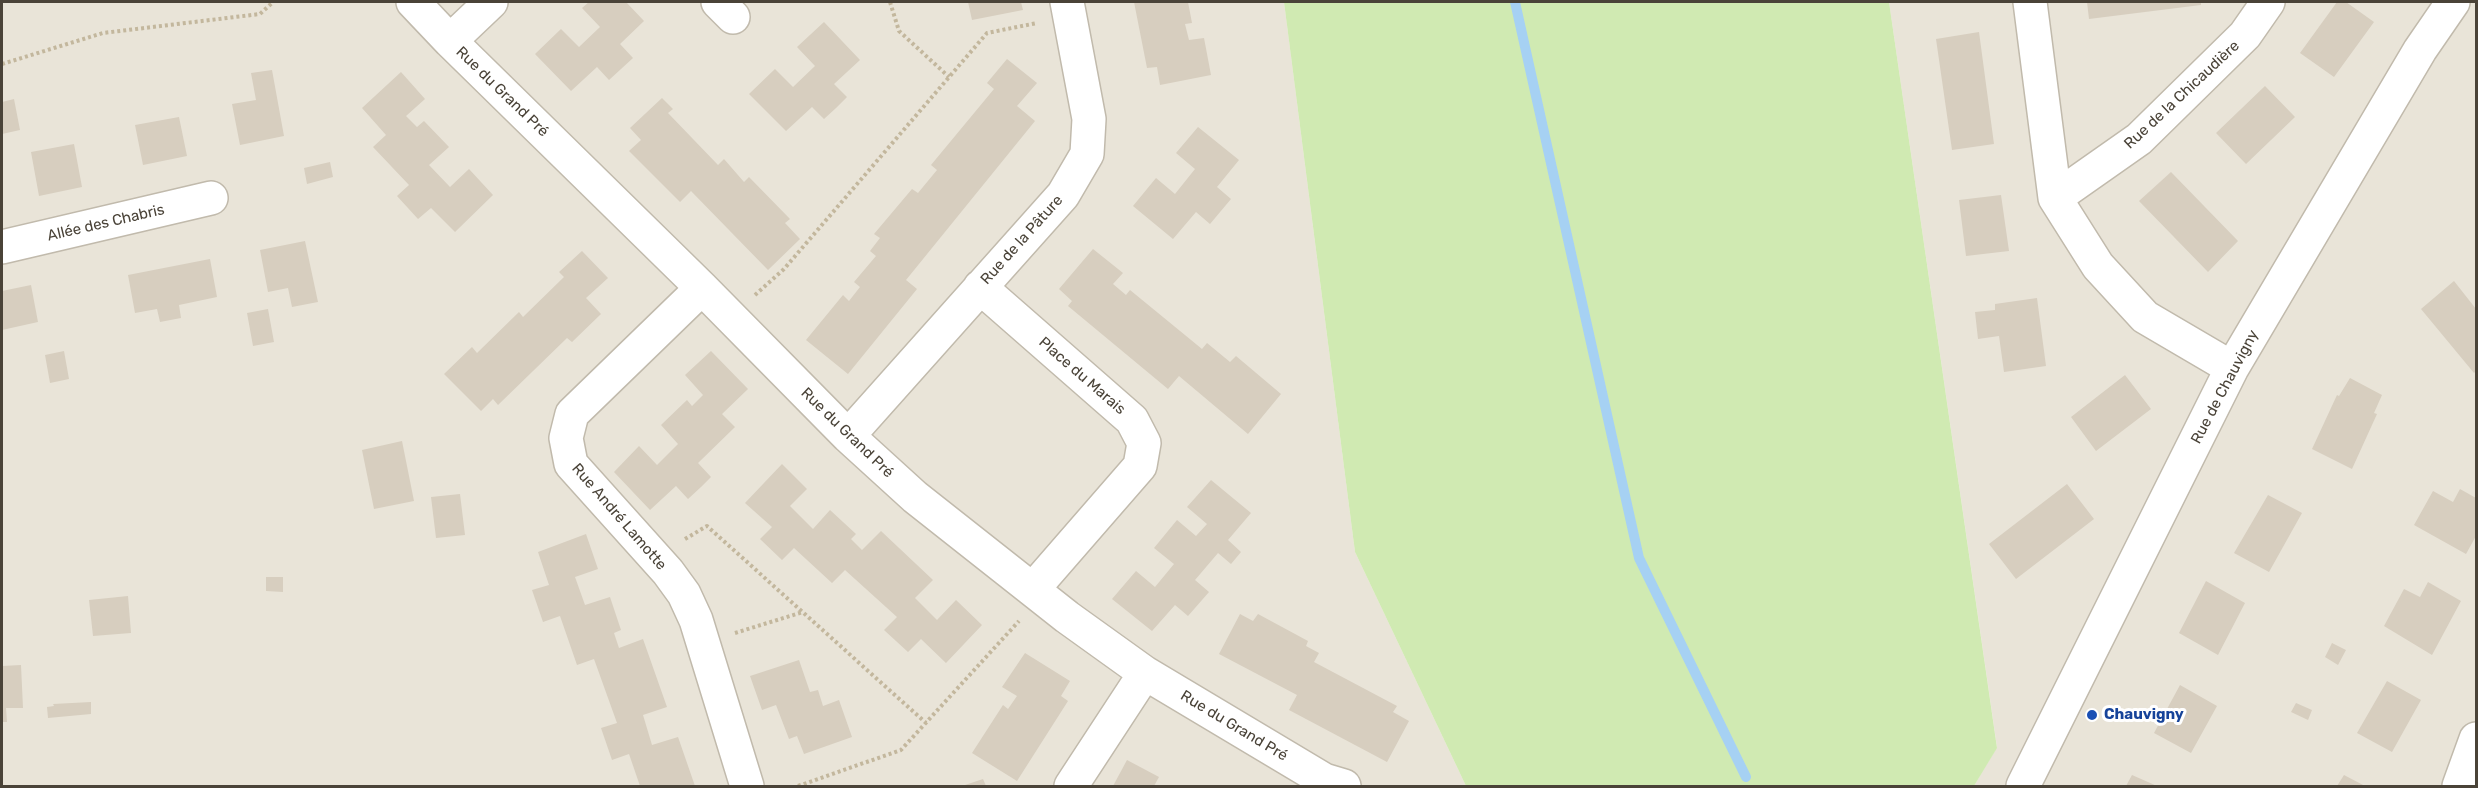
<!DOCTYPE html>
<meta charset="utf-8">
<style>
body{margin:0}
#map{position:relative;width:2478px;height:788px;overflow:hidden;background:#f5f2ea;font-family:Rubik,sans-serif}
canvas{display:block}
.frame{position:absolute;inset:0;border:3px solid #4a4338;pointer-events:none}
</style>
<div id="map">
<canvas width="2478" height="788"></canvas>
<div class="frame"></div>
</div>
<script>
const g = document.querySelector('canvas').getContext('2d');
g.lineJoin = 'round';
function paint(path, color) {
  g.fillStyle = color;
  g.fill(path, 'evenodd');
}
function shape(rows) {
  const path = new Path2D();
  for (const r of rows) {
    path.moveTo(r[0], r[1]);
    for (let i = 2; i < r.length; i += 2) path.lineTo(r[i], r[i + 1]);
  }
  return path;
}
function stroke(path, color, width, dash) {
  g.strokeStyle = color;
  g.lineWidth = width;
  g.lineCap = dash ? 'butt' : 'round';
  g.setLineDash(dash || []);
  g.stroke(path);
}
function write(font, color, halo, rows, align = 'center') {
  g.font = font + ' Rubik,sans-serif';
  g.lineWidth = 6;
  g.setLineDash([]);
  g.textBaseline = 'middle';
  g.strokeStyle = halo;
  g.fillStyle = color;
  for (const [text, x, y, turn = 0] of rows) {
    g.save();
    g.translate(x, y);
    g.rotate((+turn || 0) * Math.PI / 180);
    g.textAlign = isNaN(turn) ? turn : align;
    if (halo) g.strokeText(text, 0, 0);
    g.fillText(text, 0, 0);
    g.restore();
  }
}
paint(shape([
 [2,2,1284,2,1355,552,1466,786,2,786],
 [1889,2,2476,2,2476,786,1974,786,1997,747]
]), '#e9e4d8');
paint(shape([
 [1284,2,1889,2,1997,748,1974,786,1466,786,1355,552]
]), '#d0eab2');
stroke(shape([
 [1515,2,1639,558,1746,777]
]), '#a6d1f3', 10);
paint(shape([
 [589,2,626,2,644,21,620,44,633,58,609,80,597,67,571,91,535,54,561,29,579,47,600,27,582,8],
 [968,2,1021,2,1023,10,972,20],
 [1134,2,1188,2,1192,23,1185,24,1189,40,1204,38,1211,75,1160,85,1157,67,1147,68],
 [2087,2,2201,2,2201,5,2089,19],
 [2337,2,2346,2,2374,22,2334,77,2300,53],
 [824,22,860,60,834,84,847,97,836,108,824,119,812,107,786,131,749,94,775,69,793,87,815,66,797,47],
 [1979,32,1994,144,1952,150,1936,39],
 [1007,59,1037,83,1017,106,1035,121,906,280,917,289,848,374,806,340,843,295,849,301,860,287,854,282,876,256,870,251,880,238,874,234,912,189,918,193,937,170,931,165,994,89,987,83],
 [272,70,284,136,240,145,232,104,256,100,251,73],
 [401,72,425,99,406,116,417,127,424,121,449,147,429,165,450,187,469,169,493,195,455,232,431,208,418,219,397,196,409,185,373,147,386,135,362,108],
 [2265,86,2295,117,2246,164,2216,133],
 [662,98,673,109,668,113,718,165,724,159,744,182,749,177,790,219,785,223,800,239,768,270,691,191,680,202,629,151,641,140,630,128],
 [14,99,20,130,2,134,2,102],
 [179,117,187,156,143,165,135,125],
 [1198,127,1239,160,1217,187,1231,199,1210,224,1196,212,1173,239,1133,206,1156,178,1175,194,1195,169,1176,153],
 [74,144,82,187,39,196,31,152],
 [330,162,333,177,307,184,304,168],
 [2171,172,2238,241,2208,272,2139,201],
 [2001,195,2009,251,1966,256,1959,200],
 [305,241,318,302,292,307,288,288,268,292,260,250],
 [1093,249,1123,273,1113,284,1126,295,1130,290,1202,349,1207,343,1230,362,1236,356,1281,394,1248,434,1179,376,1168,389,1068,306,1072,301,1059,289],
 [582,251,608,278,586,298,601,314,572,342,567,338,498,405,493,399,481,411,444,374,472,347,477,353,519,312,523,317,564,277,559,272],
 [210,259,217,297,179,305,181,318,160,322,157,309,135,313,128,275],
 [2454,281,2476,309,2476,371,2474,373,2421,309],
 [31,285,38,322,2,330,2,291],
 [2037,298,2046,366,2004,372,1999,336,1978,339,1975,312,1995,310,1995,304],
 [268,309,274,342,253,346,247,313],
 [64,351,69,379,50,383,45,355],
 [711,351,748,389,722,414,735,427,698,463,711,477,701,487,688,499,676,486,650,510,614,472,639,446,657,465,678,444,661,425,687,400,692,406,703,395,685,375],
 [2125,375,2151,409,2096,451,2071,417],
 [2350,378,2382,395,2374,413,2377,414,2352,469,2312,449,2337,395,2339,396],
 [402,441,414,501,374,509,362,450],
 [782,464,807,489,790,506,813,529,830,510,856,534,851,539,862,550,881,531,933,580,915,598,937,620,956,600,982,625,946,663,921,639,908,652,884,630,897,617,845,570,832,583,794,548,782,560,760,539,772,527,745,503],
 [1211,480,1251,513,1228,540,1241,552,1231,564,1218,553,1195,580,1209,592,1188,616,1175,605,1152,631,1112,599,1136,571,1155,587,1174,564,1154,548,1177,520,1196,536,1207,524,1187,507],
 [2067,484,2094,519,2016,579,1989,544],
 [2460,489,2476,498,2476,536,2466,554,2414,525,2433,491,2453,502],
 [460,494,465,535,436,538,431,497],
 [2268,495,2302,513,2269,572,2234,553],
 [586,534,598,569,575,577,585,605,610,597,621,630,614,633,619,648,643,639,667,707,643,715,652,745,678,737,695,786,640,786,629,754,612,760,601,728,617,723,594,659,577,665,560,616,543,622,532,590,549,585,538,552],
 [266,577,283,577,283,592,266,591],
 [2206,581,2245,603,2218,655,2179,633],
 [2428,582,2461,601,2432,655,2384,626,2404,589,2420,597],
 [128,596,131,633,93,636,89,600],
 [1240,614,1253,621,1258,614,1308,641,1306,646,1319,653,1314,662,1397,706,1393,712,1409,721,1387,762,1289,710,1297,695,1219,654],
 [2332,643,2346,650,2338,665,2325,657],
 [1025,653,1070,681,1061,696,1068,701,1017,781,972,753,1003,705,1008,709,1017,696,1002,687],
 [799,660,810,692,818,690,823,706,839,700,852,737,804,754,797,736,789,739,776,705,762,710,750,676],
 [21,665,23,708,6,708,7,722,2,722,2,666],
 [2387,681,2421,700,2392,752,2357,733],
 [2180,685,2217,706,2191,753,2154,733],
 [91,702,91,714,48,718,47,707,54,706,53,704],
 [2296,703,2312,710,2308,720,2291,712],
 [1127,760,1159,777,1154,786,1113,786],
 [2132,775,2157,786,2126,786],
 [2344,775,2365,786,2337,786],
 [983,779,986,786,962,786]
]), '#d7cebf');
const minor = shape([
 [413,2,450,41,702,288,848,436,915,497,1067,617,1145,673,1324,780,1344,786],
 [718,2,733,17],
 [2030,2,2055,198,2098,266,2145,317,2232,368],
 [450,41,491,2],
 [2055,198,2139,139,2245,35,2268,2],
 [2,247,211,198],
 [980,287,1132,420,1144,443,1140,466,1033,589],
 [702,288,572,414,566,438,571,464,668,572,684,594,696,620,747,786],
 [848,436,1063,195,1087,154,1089,119,1067,2],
 [1071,786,1145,673],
 [2023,786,2232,368,2420,50,2453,2],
 [2459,786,2476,739]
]);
stroke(minor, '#c1baac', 36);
stroke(shape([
 [890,2,899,31,949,77],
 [2,64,103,33,260,14,273,2],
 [755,295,784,269,987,33,1037,23],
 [685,539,707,526,926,723],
 [735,633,803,612],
 [798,786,901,750,1019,621]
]), '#c3b79d', 4, [3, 3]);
stroke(minor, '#fff', 33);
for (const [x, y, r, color] of [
 [2092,715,6,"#1a4fb4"]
]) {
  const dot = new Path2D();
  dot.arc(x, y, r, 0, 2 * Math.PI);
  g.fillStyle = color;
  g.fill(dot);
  stroke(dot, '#fff', 2);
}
write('15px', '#4a4338', '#fff', [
 ["Rue du Grand Pré",502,92,44],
 ["Rue de la Chicaudière",2182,95,-43],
 ["Allée des Chabris",106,223,-13],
 ["Rue de la Pâture",1022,240,-48],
 ["Place du Marais",1082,376,41],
 ["Rue de Chauvigny",2225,387,-62],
 ["Rue du Grand Pré",847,433,44],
 ["Rue André Lamotte",619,517,49],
 ["Rue du Grand Pré",1234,726,31]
]);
write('bold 15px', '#164399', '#fff', [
 ["Chauvigny",2104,715]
], 'left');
</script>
